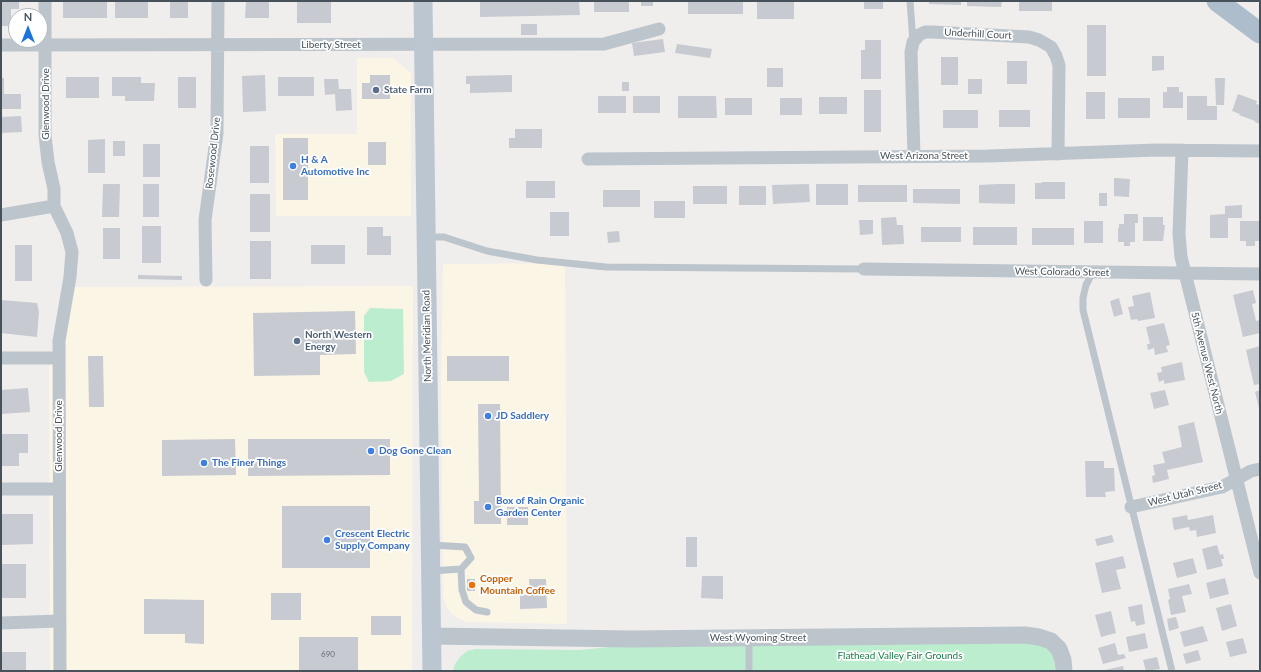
<!DOCTYPE html>
<style>
body{margin:0}
#map{position:relative;width:1261px;height:672px;overflow:hidden;background:#f0eded;font-family:Lato,sans-serif}
canvas{display:block}
.frame{position:absolute;inset:0;border:2px solid #46515a;pointer-events:none}
.north{position:absolute;left:8px;top:8px;width:40px;height:40px;box-sizing:border-box;background:#fff;border:1px solid #b5b9bd;border-radius:50%;rotate:0deg;font-size:11px;font-weight:700;line-height:16px;text-align:center;color:#46515a}
.north::after{content:'';display:block;margin:auto;width:14px;height:18px;background:#1d73da;clip-path:polygon(50% 0,100% 100%,50% 72%,0 100%)}
</style>
<div id="map">
<canvas width="1261" height="672"></canvas>
<div class="frame"></div>
<div class="north">N</div>
</div>
<script>
const g = document.querySelector('canvas').getContext('2d');
g.lineJoin = 'round';
function paint(path, color) {
  g.fillStyle = color;
  g.fill(path, 'evenodd');
}
function shape(rows) {
  const path = new Path2D();
  for (const r of rows) {
    path.moveTo(r[0], r[1]);
    for (let i = 2; i < r.length; i += 2) path.lineTo(r[i], r[i + 1]);
  }
  return path;
}
function stroke(path, color, width, dash) {
  g.strokeStyle = color;
  g.lineWidth = width;
  g.lineCap = dash ? 'butt' : 'round';
  g.setLineDash(dash || []);
  g.stroke(path);
}
function write(font, color, halo, rows, align = 'center') {
  g.font = font + ' Lato,sans-serif';
  g.lineWidth = 3.5;
  g.setLineDash([]);
  g.textBaseline = 'middle';
  g.strokeStyle = halo;
  g.fillStyle = color;
  for (const [text, x, y, turn = 0] of rows) {
    g.save();
    g.translate(x, y);
    g.rotate((+turn || 0) * Math.PI / 180);
    g.textAlign = isNaN(turn) ? turn : align;
    if (halo) g.strokeText(text, 0, 0);
    g.fillText(text, 0, 0);
    g.restore();
  }
}
paint(shape([
 [357,58,393,58,411,73,411,216,276,216,275,134,357,134],
 [565,263,567,624,467,622,459,619,451,613,446,606,443,597,441,382,443,264],
 [413,286,412,671,50,671,49,370,64,287]
]), '#fbf5e6');
paint(shape([
 [370,308,403,309,404,374,391,381,369,382,364,372,364,316],
 [1042,642,1054,655,1055,671,453,671,455,664,460,657,467,651,476,649,579,650,642,644]
]), '#bcedce');
paint(shape([
 [1,1,19,1,19,9,11,9,11,26,1,26],
 [63,1,107,1,107,18,63,18],
 [115,1,148,1,148,18,115,18],
 [170,1,188,1,188,18,170,18],
 [246,1,269,1,269,18,245,18],
 [297,1,331,1,331,23,297,23],
 [480,1,579,1,580,15,480,17],
 [594,1,629,1,629,12,594,12],
 [641,1,653,1,653,6,641,6],
 [688,1,743,1,743,14,688,14],
 [757,1,794,1,794,19,757,19],
 [864,1,883,1,883,9,864,9],
 [929,1,961,1,961,5,929,4],
 [967,1,1002,1,1001,7,967,6],
 [1019,1,1052,1,1052,11,1019,11],
 [521,24,537,24,537,35,521,35],
 [1087,25,1106,25,1106,76,1087,76],
 [663,39,665,52,634,56,632,43],
 [865,40,881,40,881,79,861,79,861,50,865,50],
 [677,44,712,49,710,58,675,53],
 [1152,56,1164,56,1164,70,1152,71],
 [941,57,958,57,958,85,941,85],
 [1007,61,1027,61,1027,84,1007,84],
 [767,68,783,68,783,87,767,87],
 [265,75,266,111,243,112,242,76],
 [370,75,390,75,390,99,362,99,362,83,370,83],
 [512,75,512,92,470,93,470,84,466,84,466,76],
 [66,77,99,77,99,98,66,98],
 [112,77,141,77,141,83,155,83,154,101,125,101,125,96,112,96],
 [178,77,196,77,196,108,178,108],
 [278,77,314,77,314,96,278,96],
 [1,78,4,78,4,94,21,94,21,109,1,109],
 [1215,78,1225,78,1224,105,1216,105],
 [324,79,338,79,339,89,351,89,352,110,336,111,335,94,325,95],
 [968,79,982,79,982,94,968,94],
 [622,82,629,82,629,91,622,91],
 [1167,87,1179,87,1179,92,1183,92,1183,108,1163,108,1163,92,1167,92],
 [864,90,881,90,881,132,864,132],
 [1086,92,1105,92,1105,119,1086,119],
 [1238,94,1257,101,1256,104,1260,105,1260,124,1255,122,1255,121,1239,115,1240,114,1232,111],
 [598,96,626,96,626,113,598,113],
 [633,96,660,96,660,113,633,113],
 [678,96,716,96,717,118,678,118],
 [1187,96,1207,96,1207,106,1217,106,1217,120,1187,120],
 [819,97,847,97,847,114,819,114],
 [725,98,752,98,752,115,725,115],
 [780,98,802,98,802,115,780,115],
 [1118,98,1150,98,1150,118,1118,118],
 [943,110,978,110,978,128,943,128],
 [999,110,1030,110,1030,127,999,127],
 [21,116,22,132,1,133,1,117],
 [515,129,542,129,542,148,509,148,509,138,515,138],
 [283,138,308,138,308,200,283,200],
 [105,139,105,173,88,173,88,140],
 [113,141,125,141,125,156,113,156],
 [368,142,386,142,386,165,368,165],
 [143,144,160,144,160,177,143,177],
 [250,146,269,146,269,183,250,183],
 [1114,178,1130,179,1129,197,1114,196],
 [526,181,555,181,555,198,526,198],
 [1042,182,1065,182,1065,199,1035,199,1035,183,1042,183],
 [103,184,120,184,119,217,102,217],
 [143,184,159,184,159,217,143,217],
 [809,184,810,202,773,204,772,185],
 [816,184,848,184,848,205,816,205],
 [998,184,1015,184,1015,204,979,203,979,185],
 [858,185,907,185,907,202,858,202],
 [693,186,727,186,727,204,693,204],
 [739,186,766,186,766,205,739,205],
 [913,189,960,189,960,204,913,203],
 [603,190,640,190,640,207,603,207],
 [1099,193,1107,193,1107,206,1099,206],
 [250,194,270,194,270,232,250,232],
 [654,201,685,201,685,218,654,218],
 [1242,205,1242,218,1228,218,1228,238,1210,238,1210,215,1225,214,1225,206],
 [550,212,569,212,569,236,550,236],
 [1124,214,1138,214,1138,223,1135,223,1135,242,1130,242,1130,246,1124,246,1124,242,1118,242,1118,228,1119,228,1119,224,1124,224],
 [896,217,897,225,903,225,904,244,882,245,881,218],
 [1143,217,1163,217,1163,225,1165,225,1163,241,1143,241],
 [859,220,873,220,873,234,860,235],
 [1084,221,1103,221,1103,243,1084,243],
 [1240,221,1260,221,1260,241,1255,241,1255,246,1246,246,1246,241,1240,241],
 [142,226,161,226,161,263,142,263],
 [367,227,383,227,383,236,391,236,391,255,367,255],
 [921,227,961,227,961,242,921,242],
 [973,227,1017,227,1017,245,973,245],
 [103,228,120,228,120,259,103,259],
 [1032,228,1074,228,1074,245,1032,245],
 [619,231,620,242,608,243,607,232],
 [250,241,271,241,271,279,250,279],
 [15,245,32,245,32,281,15,281],
 [311,245,345,245,345,264,311,264],
 [138,275,182,276,182,280,138,279],
 [1253,290,1256,303,1252,304,1256,321,1260,320,1260,333,1243,337,1233,295],
 [1150,292,1155,318,1138,321,1137,319,1131,320,1128,307,1134,306,1132,296],
 [1119,298,1123,314,1114,317,1110,301],
 [1,300,37,303,39,312,37,337,1,333],
 [355,311,356,354,320,355,320,375,254,376,253,313],
 [1164,323,1170,345,1166,346,1168,352,1155,355,1154,348,1148,350,1147,344,1150,344,1146,327],
 [1260,346,1260,384,1254,385,1246,350],
 [88,356,103,356,104,407,89,407],
 [447,356,509,356,509,381,447,381],
 [1182,362,1185,380,1164,384,1164,380,1159,382,1157,373,1162,372,1161,367],
 [28,388,30,412,1,414,1,390],
 [1165,390,1169,405,1154,409,1150,393],
 [1260,390,1260,408,1259,408,1255,392],
 [478,404,500,404,501,524,474,524,474,501,479,501],
 [1194,422,1203,462,1167,470,1169,479,1153,483,1152,476,1155,475,1153,465,1165,463,1162,452,1182,447,1178,426],
 [1,434,28,434,28,453,19,453,19,466,1,466],
 [235,439,236,475,162,476,162,440],
 [248,439,390,439,390,475,248,476],
 [1085,461,1104,461,1104,468,1114,468,1115,491,1105,492,1106,497,1086,497],
 [282,506,370,506,370,568,282,568],
 [507,507,528,507,528,525,507,525],
 [1,514,33,514,33,544,1,545],
 [1187,515,1188,520,1213,515,1216,533,1197,537,1196,530,1190,531,1189,527,1174,530,1172,518],
 [1112,535,1114,542,1097,546,1095,539],
 [686,537,697,537,697,567,686,567],
 [1217,545,1220,555,1223,554,1224,559,1221,559,1223,566,1207,570,1202,549],
 [1123,556,1126,568,1116,570,1121,589,1102,593,1095,563],
 [1193,558,1197,573,1177,578,1173,563],
 [1,564,26,564,26,598,1,598],
 [702,576,723,576,723,599,701,598],
 [1225,578,1229,594,1210,599,1206,583],
 [467,579,475,579,475,591,467,591],
 [529,579,546,579,547,608,520,609,520,595,530,595],
 [1189,584,1192,594,1182,596,1186,612,1171,615,1168,600,1170,599,1168,589],
 [271,593,301,593,301,620,271,620],
 [144,599,204,600,204,644,185,643,185,634,144,634],
 [1142,604,1145,624,1136,626,1135,621,1131,622,1128,607],
 [1231,604,1237,626,1222,631,1216,608],
 [1111,611,1116,633,1101,637,1095,615],
 [371,616,401,616,401,635,371,635],
 [1176,617,1179,628,1169,631,1167,619],
 [1203,626,1208,641,1184,647,1180,632],
 [1145,633,1148,648,1129,652,1126,637],
 [299,637,358,637,358,671,299,671],
 [1243,638,1247,653,1230,657,1226,642],
 [1115,643,1118,655,1124,654,1126,658,1103,664,1098,648],
 [1198,650,1201,660,1186,664,1183,654],
 [1,652,26,652,26,671,1,671],
 [1157,657,1160,669,1146,671,1143,660],
 [1123,666,1124,671,1105,671,1105,670]
]), '#c7cad0');
stroke(shape([
 [910,1,913,42],
 [427,237,444,237,487,251,537,260,606,267,864,269],
 [1093,272,1086,285,1083,298,1083,310,1172,671],
 [432,545,465,547,471,558,461,569,462,590,466,602,476,610,487,612],
 [431,571,461,569],
 [749,638,749,671]
]), '#bcc5cc', 7);
stroke(shape([
 [45,1,45,135,48,162,54,189,54,206,67,233,72,252,70,277,59,341,60,671],
 [1,45,604,44,659,29],
 [1182,150,1179,234,1181,257,1260,573],
 [914,156,911,52,913,42,919,35,925,32,932,32,1029,37,1039,40,1051,47,1056,56,1059,65,1058,154],
 [588,159,989,156,1157,150,1260,151],
 [1,215,54,206],
 [864,269,1260,274],
 [206,280,205,220,217,133,218,1],
 [1,358,59,358],
 [1,489,59,489],
 [1131,507,1222,487,1251,471,1260,469],
 [1,623,60,621]
]), '#bcc5cc', 13);
stroke(shape([
 [431,636,630,639,1025,635,1039,637,1051,641,1059,649,1063,660,1064,671]
]), '#bcc5cc', 17);
stroke(shape([
 [423,1,432,671]
]), '#bbc6d1', 19);
stroke(shape([
 [1217,1,1260,33]
]), '#aebdcc', 21);
for (const [x, y, r, color] of [
 [376,90,4,"#5c6f8a"],
 [293,166,4,"#3f7fe0"],
 [297,341,4,"#5c6f8a"],
 [488,416,4,"#3f7fe0"],
 [371,451,4,"#3f7fe0"],
 [204,463,4,"#3f7fe0"],
 [488,507,4,"#3f7fe0"],
 [327,540,4,"#3f7fe0"],
 [472,585,4,"#e8710a"]
]) {
  const dot = new Path2D();
  dot.arc(x, y, r, 0, 2 * Math.PI);
  g.fillStyle = color;
  g.fill(dot);
  stroke(dot, '#fff', 1.5);
}
write('8px', '#666f78', null, [
 ["690",328,654]
]);
write('10px', '#46515a', '#fff', [
 ["Underhill Court",978,34,3],
 ["Liberty Street",331,45],
 ["Glenwood Drive",46,104,-90],
 ["Rosewood Drive",213,153,-84],
 ["West Arizona Street",924,156],
 ["West Colorado Street",1062,272,1],
 ["North Meridian Road",427,336,-91],
 ["5th Avenue West North",1207,363,76],
 ["Glenwood Drive",59,436,-90],
 ["West Utah Street",1185,494,-14],
 ["West Wyoming Street",758,638]
]);
write('bold 10px', '#4e5e75', '#fff', [
 ["State Farm",384,90],
 ["North Western",305,335],
 ["Energy",305,347]
], 'left');
write('bold 10px', '#366cbe', '#fff', [
 ["H & A",301,160],
 ["Automotive Inc",301,172],
 ["JD Saddlery",496,416],
 ["Dog Gone Clean",379,451],
 ["The Finer Things",212,463],
 ["Box of Rain Organic",496,501],
 ["Garden Center",496,513],
 ["Crescent Electric",335,534],
 ["Supply Company",335,546]
], 'left');
write('bold 10px', '#c56008', '#fff', [
 ["Copper",480,579],
 ["Mountain Coffee",480,591]
], 'left');
write('10px', '#197a48', '#fff', [
 ["Flathead Valley Fair Grounds",900,656]
]);
</script>
